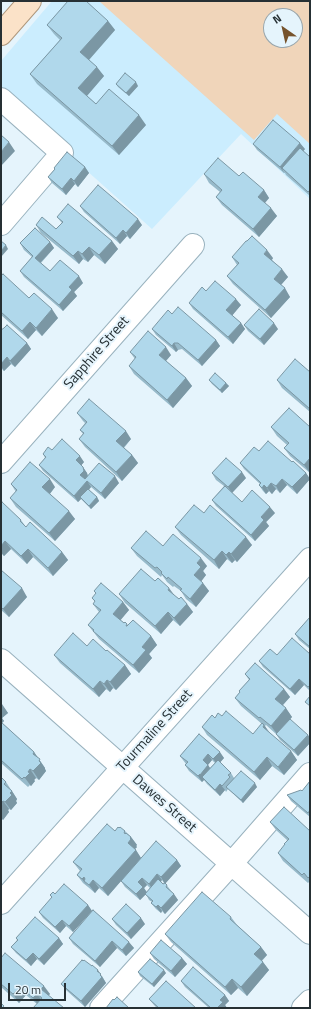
<!DOCTYPE html>
<style>
body{margin:0}
#map{position:relative;width:311px;height:1009px;overflow:hidden;background:#e5f4fc;font-family:"Titillium Web",sans-serif}
canvas{display:block}
.frame{position:absolute;inset:0;border:2px solid #263034;pointer-events:none}
.north{position:absolute;left:263px;top:8px;width:40px;height:40px;box-sizing:border-box;background:#e5f4fc;border:1px solid #99a6ac;border-radius:50%;rotate:326deg;font-size:11px;font-weight:700;line-height:16px;text-align:center;color:#263034}
.north::after{content:'';display:block;margin:auto;width:14px;height:18px;background:#76532c;clip-path:polygon(50% 0,100% 100%,50% 72%,0 100%)}
.scale{position:absolute;left:8px;top:983px;width:58px;height:18px;box-sizing:border-box;border:2px solid #263034;border-top:0;padding-left:5px;font-size:12px;line-height:14px;white-space:nowrap;color:#263034;-webkit-text-stroke:3px #e5f4fc;paint-order:stroke}
</style>
<div id="map">
<canvas width="311" height="1009"></canvas>
<div class="frame"></div>
<div class="north">N</div>
<div class="scale">20 m</div>
</div>
<script>
const g = document.querySelector('canvas').getContext('2d');
g.lineJoin = 'round';
function paint(path, color) {
  g.fillStyle = color;
  g.fill(path, 'evenodd');
}
function shape(rows) {
  const path = new Path2D();
  for (const r of rows) {
    path.moveTo(r[0], r[1]);
    for (let i = 2; i < r.length; i += 2) path.lineTo(r[i], r[i + 1]);
  }
  return path;
}
function stroke(path, color, width, dash) {
  g.strokeStyle = color;
  g.lineWidth = width;
  g.lineCap = dash ? 'butt' : 'round';
  g.setLineDash(dash || []);
  g.stroke(path);
}
function write(font, color, halo, rows, align = 'center') {
  g.font = font + ' "Titillium Web",sans-serif';
  g.lineWidth = 4;
  g.setLineDash([]);
  g.textBaseline = 'middle';
  g.strokeStyle = halo;
  g.fillStyle = color;
  for (const [text, x, y, turn = 0] of rows) {
    g.save();
    g.translate(x, y);
    g.rotate((+turn || 0) * Math.PI / 180);
    g.textAlign = isNaN(turn) ? turn : align;
    if (halo) g.strokeText(text, 0, 0);
    g.fillText(text, 0, 0);
    g.restore();
  }
}
paint(shape([
 [52,1,310,1,310,199,241,134,152,229,1,94,1,61],
 [271,16,295,16,295,40,271,40]
]), '#cbedfe');
paint(shape([
 [99,1,310,1,310,144,277,114,254,140],
 [271,16,295,16,295,40,271,40]
]), '#f0d5ba');
const minor = shape([
 [1,99,62,153,1,224],
 [1,462,193,245],
 [1,660,310,933],
 [1,903,310,559],
 [101,1008,232,863,310,774],
 [303,1008,310,1001]
]);
const major = shape([
 [1,34,30,1]
]);
stroke(minor, '#99b2be', 24);
stroke(major, '#af977c', 24);
stroke(minor, '#fff', 22);
stroke(major, '#fbe2c8', 22);
paint(shape([
 [108,21,115,30,89,60,104,76,87,96,96,104,146,125,119,155,37,84,30,74,60,40,54,34,47,25],
 [116,84,138,86,129,96,118,87],
 [253,144,305,149,303,151,310,157,310,196,286,175,285,173,284,173,257,150],
 [85,167,89,173,78,187,75,184,66,195,52,183,48,177,55,169,54,168],
 [204,174,239,176,264,190,269,198,265,203,277,216,259,237,222,205,216,197,220,192,209,183],
 [80,206,142,225,130,239,127,236,120,244,84,212],
 [57,217,112,241,118,249,105,264,94,255,88,262,83,259,79,264,41,233,36,225,56,229,62,223],
 [50,242,54,248,41,263,50,271,83,283,74,292,77,296,63,311,24,277,20,271,32,257,24,250,20,243],
 [232,257,273,258,272,260,288,277,281,285,290,297,271,318,233,284,227,276,237,265],
 [1,276,29,298,58,318,42,336,36,330,28,339,1,315],
 [206,291,241,305,232,315,241,323,245,329,233,344,193,309,189,303],
 [172,314,216,340,220,346,202,366,182,349,178,350,176,352,156,335,152,329],
 [244,325,278,329,264,345,248,331],
 [1,330,27,343,31,349,15,367,11,364,4,371,1,368],
 [130,352,171,355,166,361,186,378,192,386,173,408,134,374,129,366,135,359],
 [310,372,310,412,282,388,277,380],
 [209,380,226,383,229,386,222,393,212,384],
 [77,413,131,439,124,448,132,455,138,463,122,481,85,447,79,439,83,434,80,430,85,423,83,421],
 [271,427,310,427,310,473,290,456,284,448,287,445,277,436],
 [52,450,84,462,81,465,87,473,88,476,119,483,105,499,91,487,89,490,97,497,99,501,91,509,81,499,78,502,43,471,39,465,45,458,43,454],
 [259,451,292,462,306,473,310,479,297,494,287,485,280,493,276,489,272,494,269,491,266,494,263,491,259,485,260,484,244,469,240,463],
 [212,473,246,478,232,493,242,502,275,513,266,522,269,526,255,541,216,506,212,500,224,486,216,480],
 [11,484,55,487,50,494,75,519,55,541,16,507,10,498,16,492],
 [1,503,21,520,26,527,62,552,68,560,53,576,33,557,27,564,11,549,4,556,1,553],
 [204,513,252,545,237,562,235,560,232,563,227,559,219,569,181,535,175,527],
 [163,546,207,566,203,571,206,575,201,581,209,591,196,607,186,599,181,591,174,586,173,587,167,582,162,575,161,577,137,556,131,548],
 [1,570,27,597,9,617,1,610],
 [155,581,179,599,187,604,193,612,180,626,173,620,161,634,125,603,119,594],
 [94,591,123,602,129,610,120,620,128,625,151,636,157,645,149,654,152,658,139,673,99,639,88,625,99,612,93,604,95,602,92,598,96,594],
 [310,617,310,649,299,640,295,634],
 [87,646,106,651,125,665,131,674,116,690,113,688,110,692,106,689,99,697,60,663,54,655],
 [310,654,310,691,304,685,295,695,263,667,259,661,277,655],
 [245,674,284,689,290,697,283,705,292,717,288,721,308,735,310,738,310,743,298,756,280,740,276,734,266,725,265,726,269,733,291,751,297,760,284,775,272,766,260,780,207,735,202,727,215,718,222,716,253,734,262,724,241,706,235,698,240,692,239,691,249,680],
 [1,704,8,713,2,718,4,721,2,723,34,752,45,768,45,769,46,771,39,780,36,778,34,780,35,781,31,786,30,785,28,787,1,763],
 [199,734,224,758,220,762,231,773,234,778,257,787,243,803,228,789,226,792,225,790,220,796,207,784,204,780,202,782,189,771,185,765,186,764,180,756],
 [212,760,215,763,210,768,208,765],
 [1,777,6,782,17,799,16,801,17,803,11,810,9,809,8,810,9,812,3,820,1,818],
 [310,781,310,817,291,801,287,795,302,791],
 [270,822,310,831,310,882,309,882,308,883,283,861,278,853,285,845,287,840,276,830],
 [119,828,125,831,131,837,137,845,136,846,137,847,135,849,141,858,177,860,181,866,165,883,178,900,165,914,162,911,161,913,156,909,151,903,152,902,149,900,146,894,140,900,125,887,121,881,108,896,99,888,95,893,88,887,83,883,77,875,80,871,73,862],
 [162,880,164,883,163,884,161,881],
 [147,885,150,888,147,892,144,888],
 [55,894,88,905,92,911,73,932,66,926,60,933,43,918,39,912,52,898,50,895],
 [93,910,134,948,126,956,117,948,100,967,73,944,69,938],
 [231,917,237,925,261,947,267,955,262,961,269,970,247,996,238,988,231,995,171,942,165,934],
 [112,919,145,924,131,939,116,925],
 [16,938,59,938,63,944,44,965,37,959,31,966,16,953,11,947,17,940],
 [150,953,182,958,187,964,175,977,154,959],
 [1,958,50,994,37,1004,26,995,19,1003,1,987],
 [138,972,166,973,154,987,140,976],
 [102,976,106,983,85,1007,66,990,61,984],
 [181,981,225,995,229,1001,225,1005,227,1008,209,1008,185,987],
 [149,999,196,1008,157,1008,154,1005]
]), '#97baca');
paint(shape([
 [108,21,115,30,87,62,80,52],
 [97,67,104,76,85,98,78,88],
 [136,82,138,86,129,96,126,93],
 [139,115,146,125,119,155,112,146],
 [9,142,15,151,1,166,1,152],
 [300,143,305,149,286,172,282,168,284,173,280,167],
 [85,167,89,173,78,187,74,181],
 [71,178,75,184,66,195,62,189],
 [264,190,269,198,263,205,258,197],
 [271,208,277,216,259,237,253,229],
 [138,219,142,225,130,239,126,233],
 [123,230,127,236,120,244,116,238],
 [112,241,118,249,105,264,99,255],
 [50,242,54,248,39,264,35,258],
 [6,245,8,249,1,257,1,251],
 [89,247,94,255,88,262,82,254],
 [267,250,273,258,270,262,264,254],
 [78,251,83,259,79,264,73,256],
 [282,269,288,277,279,287,274,279],
 [79,276,83,283,74,292,77,296,63,311,59,305,69,287],
 [285,288,290,297,271,318,265,310],
 [236,299,241,305,231,317,226,310],
 [52,309,58,318,42,336,36,328],
 [30,322,36,330,28,339,22,331],
 [241,323,245,329,233,344,228,337],
 [274,323,278,329,264,345,260,339],
 [216,340,220,346,202,366,198,360],
 [27,343,31,349,15,367,10,361],
 [174,343,178,350,176,352,172,346],
 [166,347,171,355,164,363,159,355],
 [7,357,11,364,4,371,1,366,1,364],
 [186,378,192,386,173,408,167,400],
 [226,383,229,386,222,393,220,390],
 [126,431,131,439,122,449,116,441],
 [132,455,138,463,122,481,116,472],
 [80,456,84,462,80,467,76,460],
 [310,458,310,473,304,465],
 [83,467,87,473,88,477,84,481,80,475],
 [242,472,246,478,232,493,228,487],
 [306,473,310,479,297,494,292,487],
 [115,476,119,483,105,499,101,493],
 [50,479,55,487,48,496,42,487],
 [282,479,287,485,280,493,276,486],
 [87,481,91,487,81,498,80,497,81,499,78,502,74,496],
 [271,483,276,489,272,494,267,488],
 [264,485,269,491,266,494,262,488],
 [97,497,99,501,91,509,89,506],
 [270,507,275,513,266,522,269,526,255,541,251,535,261,517],
 [69,511,75,519,55,541,49,533],
 [246,537,252,545,237,562,231,554],
 [5,541,11,549,4,556,1,552,1,546],
 [28,549,33,557,27,564,21,556],
 [222,551,227,559,219,569,214,560],
 [62,552,68,560,53,576,48,568],
 [229,552,235,560,232,563,226,555],
 [201,558,207,566,203,571,206,575,200,583,194,575,197,563],
 [203,583,209,591,196,607,190,599],
 [22,588,27,597,9,617,3,609],
 [169,588,175,596,168,590],
 [123,602,129,610,119,622,113,614],
 [187,604,193,612,180,626,174,618],
 [168,612,173,620,161,634,155,626],
 [151,636,157,645,149,654,152,658,139,673,133,665,142,647],
 [125,665,131,674,116,690,110,682],
 [299,679,304,685,295,695,290,689],
 [107,680,113,688,110,692,104,684],
 [100,681,106,689,99,697,93,689],
 [284,689,290,697,281,707,275,699],
 [2,704,8,713,2,718,4,721,1,724,1,705],
 [286,708,292,717,277,734,271,726],
 [264,725,270,733,263,727],
 [308,735,310,738,310,743,298,756,294,750],
 [291,751,297,760,284,775,278,767],
 [34,752,45,768,45,769,46,771,39,780,33,771,33,754],
 [220,752,224,758,218,765,213,759],
 [208,754,212,760,207,766,203,760],
 [267,757,272,766,260,780,254,772],
 [208,765,212,771,202,777,205,781,204,780,202,782,198,776],
 [30,769,36,778,34,780,35,781,31,786,25,778],
 [255,783,257,787,243,803,241,800],
 [220,784,225,790,220,796,215,790],
 [12,791,17,799,16,801,17,803,11,810,5,802,10,793],
 [3,801,9,809,8,810,9,812,3,820,1,817,1,803],
 [131,837,137,845,136,846,137,847,133,851,128,843],
 [136,850,141,858,108,896,102,888],
 [177,860,181,866,165,884,161,877],
 [157,874,162,880,153,890,149,884],
 [84,877,89,885,84,881,88,887,82,879],
 [142,878,147,885,144,888,147,893,140,900,136,894,138,882],
 [93,880,99,888,95,893,89,885],
 [174,894,178,900,165,914,161,908],
 [88,905,92,911,73,932,69,926],
 [158,905,162,911,161,913,156,907],
 [141,918,145,924,131,939,127,933],
 [62,920,66,926,60,933,55,927],
 [59,938,63,944,44,965,39,959],
 [112,941,117,948,100,967,95,961],
 [129,942,134,948,126,956,122,950],
 [261,947,267,955,260,962,254,954],
 [33,953,37,959,31,966,26,960],
 [182,958,187,964,175,977,171,971],
 [263,962,269,970,247,996,241,987],
 [98,970,106,983,85,1007,81,1001],
 [164,970,166,973,154,987,152,984],
 [232,979,238,988,231,995,225,987],
 [44,986,50,994,47,997,41,989],
 [21,987,26,995,19,1003,13,994],
 [37,994,43,1002,39,1006,33,998],
 [225,995,229,1001,225,1005,227,1008,217,1008,220,1000]
]), '#7b97a4');
const building = shape([
 [68,1,86,1,108,21,80,52,97,67,78,88,96,104,109,89,139,115,112,146,30,74,62,38,47,25,68,1],
 [125,73,136,82,126,93,116,84,125,73],
 [273,120,300,143,280,167,253,144,273,120],
 [1,135,9,142,1,152,1,135],
 [300,148,310,157,310,190,308,192,282,168,300,148],
 [67,152,85,167,74,181,71,178,62,189,48,177,55,169,54,168,67,152],
 [218,158,239,176,243,172,264,190,258,197,271,208,253,229,216,197,222,190,204,174,218,158],
 [98,185,138,219,126,233,123,230,116,238,80,206,98,185],
 [68,204,112,241,99,255,89,247,82,254,78,251,73,256,36,225,42,217,56,229,63,222,57,217,68,204],
 [35,228,50,242,35,258,50,271,60,260,79,276,69,287,72,290,59,305,20,271,33,256,20,243,35,228],
 [252,236,267,250,264,254,282,269,274,279,285,288,265,310,227,276,239,263,232,257,246,241,247,241,252,236],
 [1,241,6,245,1,251,1,241],
 [3,274,29,298,34,293,52,309,36,328,30,322,22,331,1,312,1,276,3,274],
 [215,281,236,299,226,310,241,323,228,337,189,303,202,287,206,291,215,281],
 [178,307,216,340,198,360,178,343,174,343,172,346,152,329,168,310,172,314,178,307],
 [259,309,274,323,260,339,244,325,259,309],
 [7,325,27,343,10,361,7,357,1,364,1,330,4,328,7,325],
 [148,331,166,347,159,355,186,378,167,400,129,366,136,357,130,352,148,331],
 [295,359,310,372,310,409,277,380,295,359],
 [215,373,226,383,220,390,209,380,215,373],
 [89,399,126,431,116,441,132,455,116,472,79,439,84,433,80,430,87,422,77,413,89,399],
 [289,408,310,427,310,458,304,465,284,448,289,443,271,427,289,408],
 [62,439,80,456,76,460,83,467,84,471,80,475,85,479,99,463,115,476,101,493,87,481,74,496,39,465,46,457,43,454,48,447,52,450,62,439],
 [268,441,292,462,293,461,306,473,292,487,282,479,276,486,271,483,267,488,264,485,262,488,259,485,261,483,240,463,254,447,259,451,268,441],
 [226,458,242,472,228,487,212,473,226,458],
 [30,462,50,479,42,487,69,511,49,533,10,498,17,490,11,484,30,462],
 [225,486,242,502,252,490,270,507,261,517,264,520,251,535,212,500,225,486],
 [88,489,97,497,89,506,80,497,88,489],
 [2,502,21,520,20,521,26,527,30,522,62,552,48,568,28,549,21,556,5,541,1,546,1,503,2,502],
 [194,505,204,513,210,505,246,537,231,554,229,552,226,555,222,551,214,560,175,527,194,505],
 [146,531,163,546,173,534,201,558,197,563,201,567,194,575,203,583,190,599,180,590,182,589,168,577,167,579,161,573,162,572,157,567,155,568,131,548,146,531],
 [141,569,155,581,158,578,169,588,168,590,179,599,181,597,187,604,174,618,168,612,155,626,119,594,141,569],
 [1,570,22,588,3,609,1,607,1,570],
 [101,583,123,602,113,614,124,623,125,622,127,624,126,626,127,626,133,620,151,636,142,647,146,650,133,665,93,631,94,630,88,625,101,610,93,604,95,601,92,598,96,593,94,591,101,583],
 [310,617,310,647,295,634,310,617],
 [73,633,87,646,93,639,106,651,107,650,125,665,110,682,107,680,104,684,100,681,93,689,54,655,73,633],
 [292,638,310,654,310,685,308,687,299,679,290,689,259,661,270,649,277,655,292,638],
 [255,663,284,689,275,699,286,708,271,726,260,717,259,718,235,698,240,692,239,691,250,679,245,674,255,663],
 [310,696,310,706,305,702,310,696],
 [226,711,253,734,262,723,264,725,263,727,291,751,278,767,267,757,254,772,202,727,212,715,215,718,218,713,222,716,226,711],
 [290,719,308,735,294,750,276,734,290,719],
 [1,722,34,752,33,754,40,759,39,761,41,763,33,771,30,769,28,772,30,773,25,778,24,777,22,779,1,760,1,722],
 [199,734,220,752,213,759,208,754,203,760,208,765,200,775,200,774,198,776,185,765,188,762,180,756,199,734],
 [218,760,231,773,228,775,230,777,222,786,220,784,215,790,202,777,218,760],
 [241,771,255,783,241,800,226,787,241,771],
 [1,777,6,782,4,784,12,791,10,793,12,795,5,802,3,801,1,803,3,804,1,807,1,777],
 [310,781,310,810,308,813,287,795,301,790,302,791,310,781],
 [284,807,310,831,310,876,308,878,304,873,302,875,278,853,285,844,284,844,289,839,270,822,284,807],
 [107,824,115,831,118,827,119,828,120,827,125,831,124,832,125,834,126,833,131,837,130,838,131,839,128,843,136,850,102,888,93,880,89,885,84,881,85,879,84,877,82,879,77,875,82,869,73,862,107,824],
 [156,841,177,860,161,877,157,874,149,884,142,878,138,882,143,887,136,894,121,881,156,841],
 [158,879,163,884,165,883,167,885,166,887,174,894,161,908,158,905,156,907,151,903,153,901,145,894,158,879],
 [64,884,88,905,69,926,62,920,55,927,39,912,52,897,50,895,53,892,55,894,64,884],
 [202,892,231,917,230,919,261,947,254,954,263,962,241,987,232,979,225,987,165,934,202,892],
 [126,904,141,918,127,933,112,919,126,904],
 [93,910,129,942,122,950,112,941,95,961,69,938,93,910],
 [35,917,59,938,39,959,33,953,26,960,11,947,18,940,16,938,35,917],
 [161,940,182,958,171,971,150,953,161,940],
 [5,953,44,986,41,989,64,1008,33,1008,42,998,37,994,33,998,21,987,13,994,1,984,1,958,5,953],
 [150,959,164,970,152,984,138,972,150,959],
 [82,960,83,961,84,960,92,966,92,965,98,970,97,971,101,974,100,975,102,977,81,1001,61,984,82,960],
 [193,967,225,995,220,1000,223,1002,217,1008,211,1008,181,981,193,967],
 [166,981,196,1008,159,1008,149,999,166,981],
 [117,997,129,1008,106,1008,113,999,114,1000,117,997],
 [1,1003,4,1006,2,1008,1,1008,1,1003]
]);
paint(building, '#b0d8eb');
stroke(building, '#7b97a4', 1);
write('14px', '#263034', '#e5f4fc', [
 ["Sapphire Street",97,353,-49],
 ["Tourmaline Street",155,731,-48],
 ["Dawes Street",164,804,41]
]);
</script>
